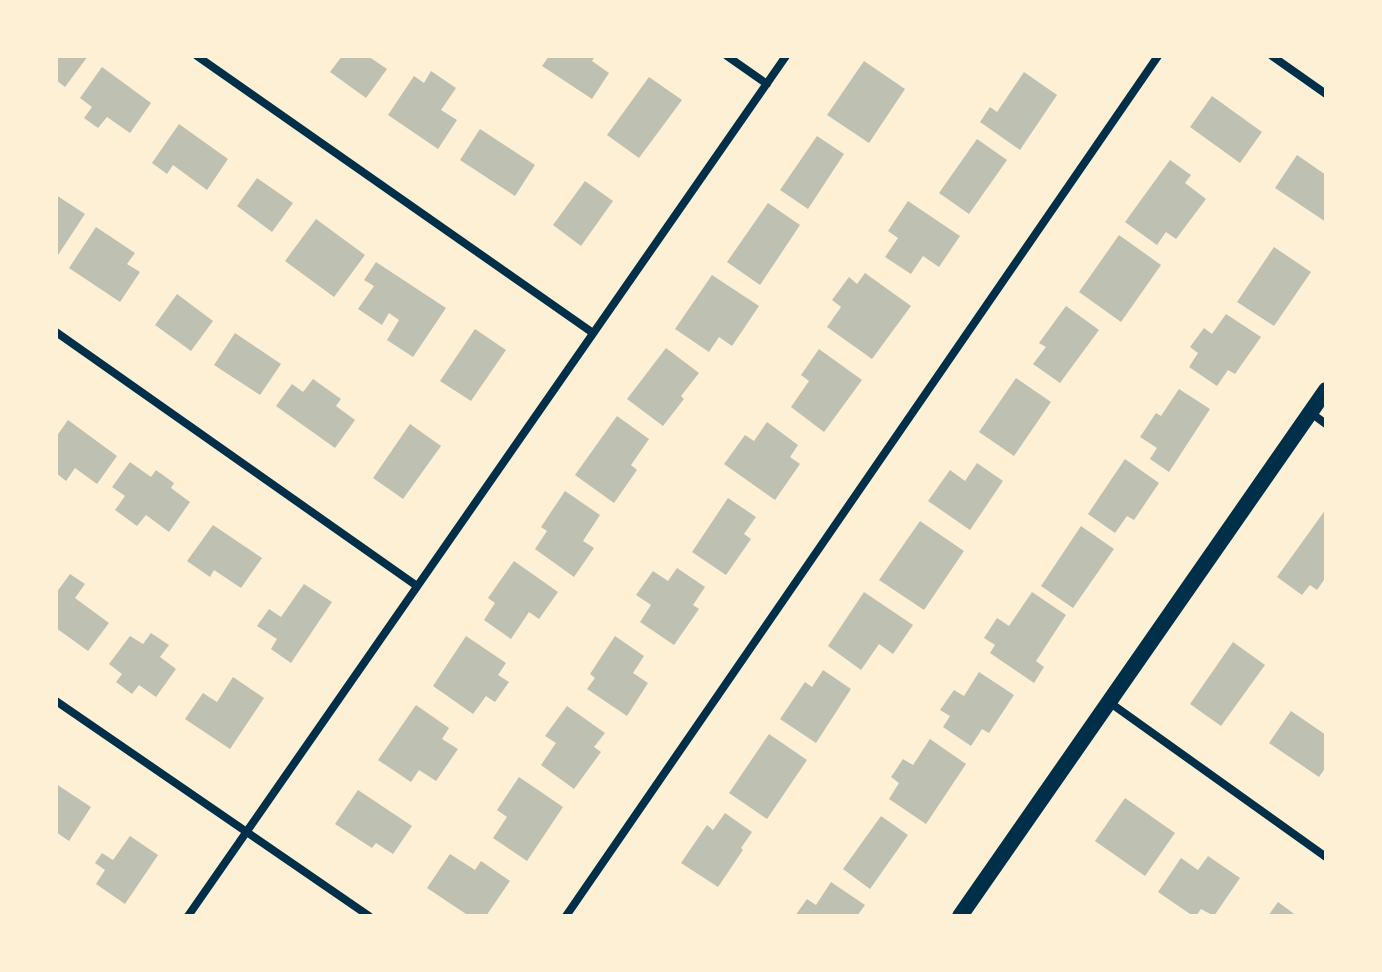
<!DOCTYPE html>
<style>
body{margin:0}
#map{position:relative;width:1382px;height:972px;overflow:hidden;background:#fdf0d5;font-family:Rubik,sans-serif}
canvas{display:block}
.frame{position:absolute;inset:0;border:58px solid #fdf0d5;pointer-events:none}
</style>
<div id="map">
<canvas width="1382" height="972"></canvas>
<div class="frame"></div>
</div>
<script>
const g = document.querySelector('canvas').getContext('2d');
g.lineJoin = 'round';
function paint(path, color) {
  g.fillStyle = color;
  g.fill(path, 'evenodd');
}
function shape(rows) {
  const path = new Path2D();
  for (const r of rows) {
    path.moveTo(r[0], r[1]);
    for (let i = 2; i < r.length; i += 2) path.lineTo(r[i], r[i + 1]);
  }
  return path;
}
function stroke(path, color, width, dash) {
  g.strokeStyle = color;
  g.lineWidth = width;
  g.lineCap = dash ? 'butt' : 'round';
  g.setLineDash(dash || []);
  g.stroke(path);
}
paint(shape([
 [56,56,88,56,65,87,56,80],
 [342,56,368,56,387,69,366,98,330,72],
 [549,56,595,56,592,61,609,73,592,99,542,66],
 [864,61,905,89,869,143,827,115],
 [102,67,151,103,130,133,107,117,98,128,84,118,92,107,80,98],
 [431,71,456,88,441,110,457,120,438,149,388,115,414,76,424,83],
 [1024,72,1057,95,1020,150,980,122,990,107,997,112],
 [649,77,682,100,639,158,607,135],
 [1212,96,1262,132,1240,163,1190,127],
 [179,124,228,159,207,190,173,165,167,174,152,163],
 [480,129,535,165,515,196,460,160],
 [817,136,844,154,808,209,780,190],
 [977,139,1007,160,969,214,939,193],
 [1297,155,1326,175,1326,222,1275,188],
 [1170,160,1191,175,1185,183,1206,199,1176,239,1166,232,1157,245,1125,222],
 [257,178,293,203,272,232,237,206],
 [585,181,613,201,581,246,553,225],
 [56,195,85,214,56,258],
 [908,201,960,236,939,267,923,256,911,274,885,257,898,238,888,231],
 [768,203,800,225,760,285,727,262],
 [316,219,365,255,334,297,285,261],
 [96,227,135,253,127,264,140,272,120,302,69,268],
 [1119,235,1161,265,1121,322,1079,292],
 [1274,247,1311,272,1274,326,1237,302],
 [376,262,446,308,413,357,387,340,399,320,389,313,382,325,358,309,374,286,364,280],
 [865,273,911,306,872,359,827,327,841,307,832,300,849,277,857,284],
 [712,275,759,306,732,346,719,337,709,352,675,329],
 [177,294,213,321,191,351,155,325],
 [1066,306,1099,330,1060,383,1033,364,1046,347,1039,343],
 [1226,314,1261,337,1235,374,1228,370,1217,386,1189,367,1198,353,1190,347,1204,328,1212,334],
 [475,329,506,350,471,401,440,381],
 [235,333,281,364,260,395,214,365],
 [666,348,699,373,681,396,684,399,663,426,627,399],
 [819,349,862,380,824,432,791,407,809,381,801,375],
 [1016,378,1051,402,1014,456,979,432],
 [313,379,341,399,336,406,355,420,335,448,276,406,292,384,303,392],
 [1179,389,1210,409,1169,472,1150,459,1157,448,1140,437,1156,413,1161,416],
 [617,416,649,439,631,465,637,470,614,503,575,475],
 [68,420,117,456,97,484,75,468,66,481,56,473,56,437],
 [767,422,798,445,790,457,800,464,775,500,724,464,745,435,754,441],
 [410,424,441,446,403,499,373,478],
 [1125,459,1159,483,1134,520,1127,516,1115,533,1088,514],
 [130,462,151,477,156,470,174,483,171,488,190,502,169,532,146,515,137,526,115,510,125,496,112,487],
 [977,463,1003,481,970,530,928,501,950,470,965,481],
 [565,491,600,515,583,541,594,548,574,577,535,549,547,531,541,527],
 [728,498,756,517,744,534,751,539,726,575,692,552],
 [1326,509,1326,577,1317,590,1310,585,1302,595,1277,577],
 [920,521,964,551,924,610,879,580],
 [213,525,262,558,241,588,214,570,210,577,187,561],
 [1081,526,1114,549,1073,608,1041,586],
 [514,561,558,592,539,619,529,612,511,639,484,620,495,603,488,598],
 [677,568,705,587,693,605,699,609,674,645,640,622,651,605,636,595,653,571,668,581],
 [70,574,85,584,75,598,109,623,88,651,56,628,56,593],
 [304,584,332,602,291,663,271,649,277,639,257,626,269,609,281,617],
 [864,592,913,625,893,654,879,644,861,670,828,646],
 [1032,592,1066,615,1036,661,1044,667,1034,683,990,653,995,645,984,638,997,618,1009,626],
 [151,633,169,645,160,657,176,669,156,697,139,685,132,694,116,682,122,674,109,664,130,636,143,644],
 [466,636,506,663,498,675,509,682,495,702,486,696,473,714,433,686],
 [615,636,644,656,633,673,648,683,627,716,587,689,595,678,590,674],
 [1233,642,1265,665,1221,726,1190,704],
 [823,670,851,689,816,743,780,719,805,682,812,687],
 [979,672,1014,695,989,733,982,729,971,746,943,727,950,716,940,710,954,690,964,696],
 [233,677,264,698,230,749,185,719,203,693,217,702],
 [416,705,449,728,442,739,458,749,436,781,419,770,411,782,378,760],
 [567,706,605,733,594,747,601,752,574,789,541,765,556,743,545,736],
 [1291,711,1326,735,1326,767,1319,777,1269,743],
 [769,734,807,760,767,819,729,793],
 [930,739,966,764,926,824,889,799,899,783,891,777,903,759,913,765],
 [519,777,563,807,527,861,493,838,507,817,497,810],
 [56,784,91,807,69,841,56,832],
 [358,790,412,826,393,854,376,843,372,848,335,824],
 [1125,798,1175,833,1145,876,1095,841],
 [725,813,752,832,741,848,743,850,718,887,681,863,707,825,713,830],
 [881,816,908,835,870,889,843,869],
 [130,836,158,855,125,904,96,884,105,870,95,863,102,853,113,860],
 [450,854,475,870,481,861,510,881,486,916,469,916,427,888],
 [1208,856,1240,878,1214,916,1201,909,1196,916,1193,916,1158,892,1181,858,1198,870],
 [831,882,865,905,857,916,795,916,807,899,816,905],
 [1278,902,1297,916,1268,916]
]), '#bec0b2');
stroke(shape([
 [197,56,593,333],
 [727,56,767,84],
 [1272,56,1326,94],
 [56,332,417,586],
 [1311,413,1326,424],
 [56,701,369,916],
 [1109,702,1326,857],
 [188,916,786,56],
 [566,916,1158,56]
]), '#003049', 8);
stroke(shape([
 [960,916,1326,390]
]), '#003049', 16);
</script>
